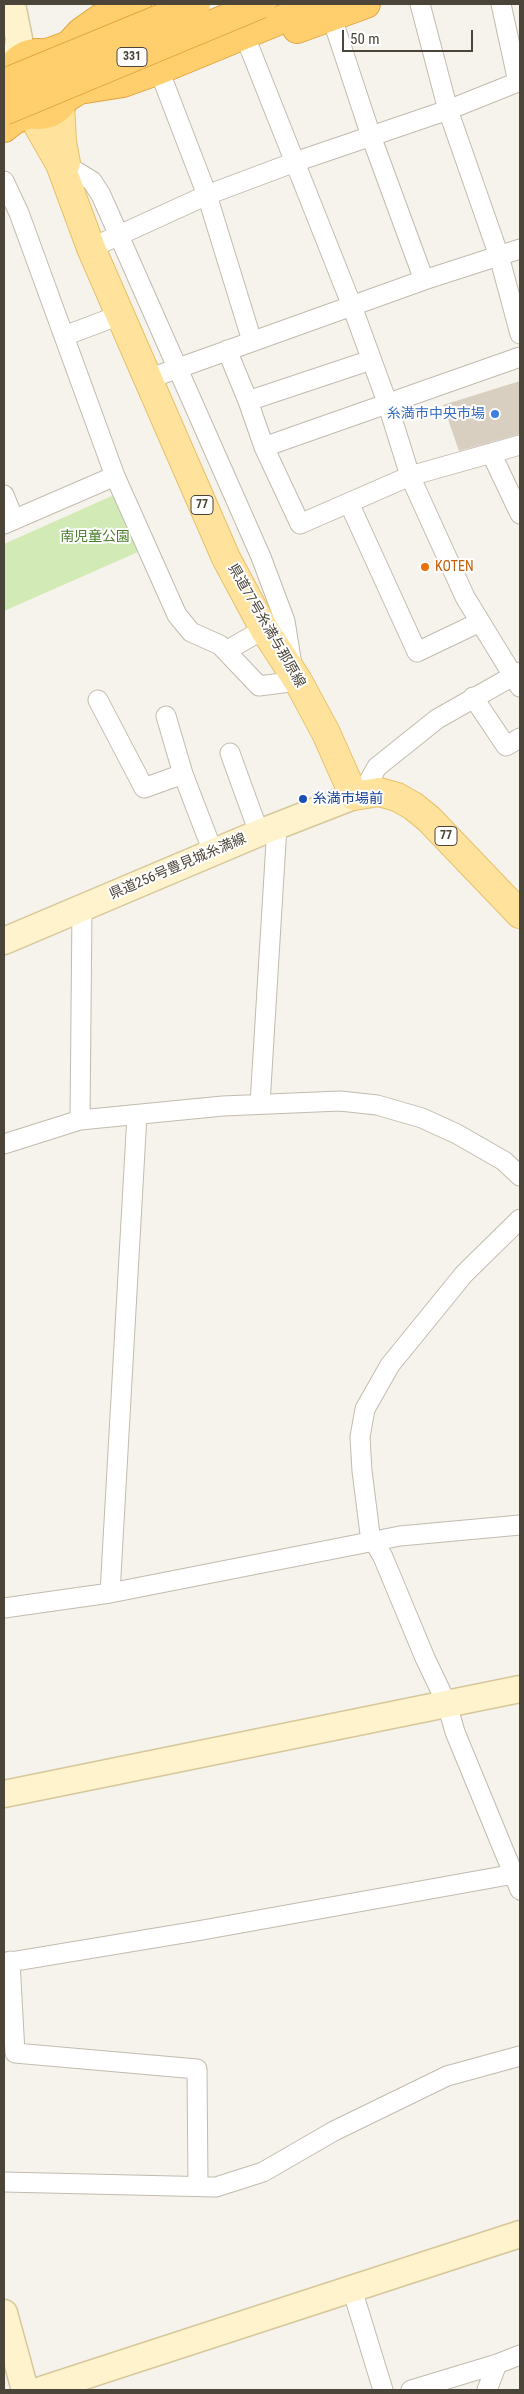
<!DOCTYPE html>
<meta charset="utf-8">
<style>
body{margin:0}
#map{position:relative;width:524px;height:2394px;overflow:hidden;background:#f6f3ec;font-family:"Roboto Condensed",sans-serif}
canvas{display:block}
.frame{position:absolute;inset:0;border:5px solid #4b4439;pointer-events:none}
.scale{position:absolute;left:342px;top:30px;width:131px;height:22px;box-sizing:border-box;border:2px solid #4b4439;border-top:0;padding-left:6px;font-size:15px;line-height:18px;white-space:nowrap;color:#4b4439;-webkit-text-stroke:4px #fff;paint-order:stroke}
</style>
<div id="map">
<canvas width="524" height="2394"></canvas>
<div class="frame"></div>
<div class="scale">50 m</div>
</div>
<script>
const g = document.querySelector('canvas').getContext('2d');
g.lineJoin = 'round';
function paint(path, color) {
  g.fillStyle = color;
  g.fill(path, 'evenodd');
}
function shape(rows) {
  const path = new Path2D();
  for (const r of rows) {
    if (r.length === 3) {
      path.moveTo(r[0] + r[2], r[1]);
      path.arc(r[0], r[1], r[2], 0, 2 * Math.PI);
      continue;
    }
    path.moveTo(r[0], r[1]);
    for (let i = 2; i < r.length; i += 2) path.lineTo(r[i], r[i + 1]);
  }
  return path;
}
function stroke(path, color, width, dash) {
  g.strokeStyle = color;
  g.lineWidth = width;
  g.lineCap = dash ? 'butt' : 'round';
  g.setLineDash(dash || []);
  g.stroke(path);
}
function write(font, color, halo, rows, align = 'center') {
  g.font = font + ' "Roboto Condensed","Noto Sans JP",sans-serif';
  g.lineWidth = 4;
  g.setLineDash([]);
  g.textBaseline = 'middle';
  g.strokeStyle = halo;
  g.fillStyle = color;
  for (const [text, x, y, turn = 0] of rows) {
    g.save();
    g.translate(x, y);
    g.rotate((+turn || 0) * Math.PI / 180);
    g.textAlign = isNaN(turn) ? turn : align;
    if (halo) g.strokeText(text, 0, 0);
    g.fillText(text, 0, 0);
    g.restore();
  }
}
paint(shape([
 [114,495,138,552,4,611,4,544]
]), '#d2eab5');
paint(shape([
 [520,381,520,434,459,451,443,405]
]), '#d8cfc1');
const street = shape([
 [420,4,448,110,499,256,520,334],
 [332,18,371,136,424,280],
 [248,44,352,306,387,402,410,476,465,597,520,687],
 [159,70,207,195,252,341],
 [66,165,92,181,101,195,261,557,285,621,292,665],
 [4,181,19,213,115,476,177,615,191,632,220,645,259,686,298,681],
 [91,248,207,195,295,162,448,110,518,82,501,4],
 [64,336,120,315],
 [227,350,248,401],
 [520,357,264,447,300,524,410,476,520,445],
 [148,379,424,280,520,249],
 [264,447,248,401,371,360],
 [491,453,520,514],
 [4,495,14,520],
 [349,503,417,652,480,622],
 [4,524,115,476],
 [226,651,264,629],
 [473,697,506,746,520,738],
 [98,700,144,788,183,774],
 [166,716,183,774,213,852],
 [230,753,259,833],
 [361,795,377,767,437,719,520,672],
 [260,1104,277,826],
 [80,1120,82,907],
 [4,1144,80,1120,223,1106,340,1101,377,1105,422,1118,457,1134,504,1161,520,1176],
 [520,1219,464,1274,390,1365,365,1409,360,1437,362,1471,370,1534,383,1557,425,1658,447,1704,455,1732,520,1890],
 [110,1593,137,1115],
 [4,1608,110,1593,400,1536,520,1525],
 [10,1961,15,2053,197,2069,198,2185],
 [4,1963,197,1931,520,1873],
 [4,2182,216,2187,263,2172,334,2131,447,2076,520,2056],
 [352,2289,383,2390],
 [411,2390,497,2364,520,2355],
 [487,2390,497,2364]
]);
const secondary = shape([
 [12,4,19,39,16,61],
 [4,941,259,833,354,796],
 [4,1794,520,1689],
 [4,2313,25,2390],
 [41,2390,520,2234]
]);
const primary = shape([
 [60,105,62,142,66,163],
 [32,115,60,164,91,248,226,558,264,629,298,681,326,733,354,796,379,792,397,797,413,806,429,819,520,914]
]);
const highway = shape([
 [297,29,366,4],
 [38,84,31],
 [47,53,69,45,81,32,101,18,137,4],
 [66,98,79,90,123,83,159,70,319,4],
 [4,128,14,120,30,114]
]);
stroke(street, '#c2bbae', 21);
stroke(secondary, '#d6c79b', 29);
stroke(primary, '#e6c16a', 30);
stroke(highway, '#e0a43c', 30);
stroke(street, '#fff', 19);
stroke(secondary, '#fff3cd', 26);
stroke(primary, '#ffe39c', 28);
stroke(highway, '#ffcf6e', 28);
const highwayBridge = shape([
 [4,83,196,4],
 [4,111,261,4]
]);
stroke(highwayBridge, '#e0a43c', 30, []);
stroke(highwayBridge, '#ffcf6e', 28);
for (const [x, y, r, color] of [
 [495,414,5,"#3f7fe0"],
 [425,567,5,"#e8710a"],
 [303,799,5,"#1a4fb4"]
]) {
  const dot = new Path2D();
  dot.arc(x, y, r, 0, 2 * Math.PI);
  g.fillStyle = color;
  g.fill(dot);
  stroke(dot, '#fff', 2);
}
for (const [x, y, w] of [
 [132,57,30],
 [202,505,22],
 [446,836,22]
]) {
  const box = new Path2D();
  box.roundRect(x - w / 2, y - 9.5, w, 19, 4);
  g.fillStyle = '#fff';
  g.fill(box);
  stroke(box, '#4b4439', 1);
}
write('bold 12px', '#4b4439', null, [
 ["331",132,57],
 ["77",202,505],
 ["77",446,836]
]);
write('14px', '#366cbe', '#fff', [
 ["糸満市中央市場",485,414]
], 'right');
write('14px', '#4a7f2a', '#fff', [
 ["南児童公園",95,537]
]);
write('14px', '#c56008', '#fff', [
 ["KOTEN",435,567]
], 'left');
write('14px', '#4b4439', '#fff', [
 ["県道77号糸満与那原線",266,626,60],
 ["県道256号豊見城糸満線",178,867,-23]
]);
write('14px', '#164399', '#fff', [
 ["糸満市場前",313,799]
], 'left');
</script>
